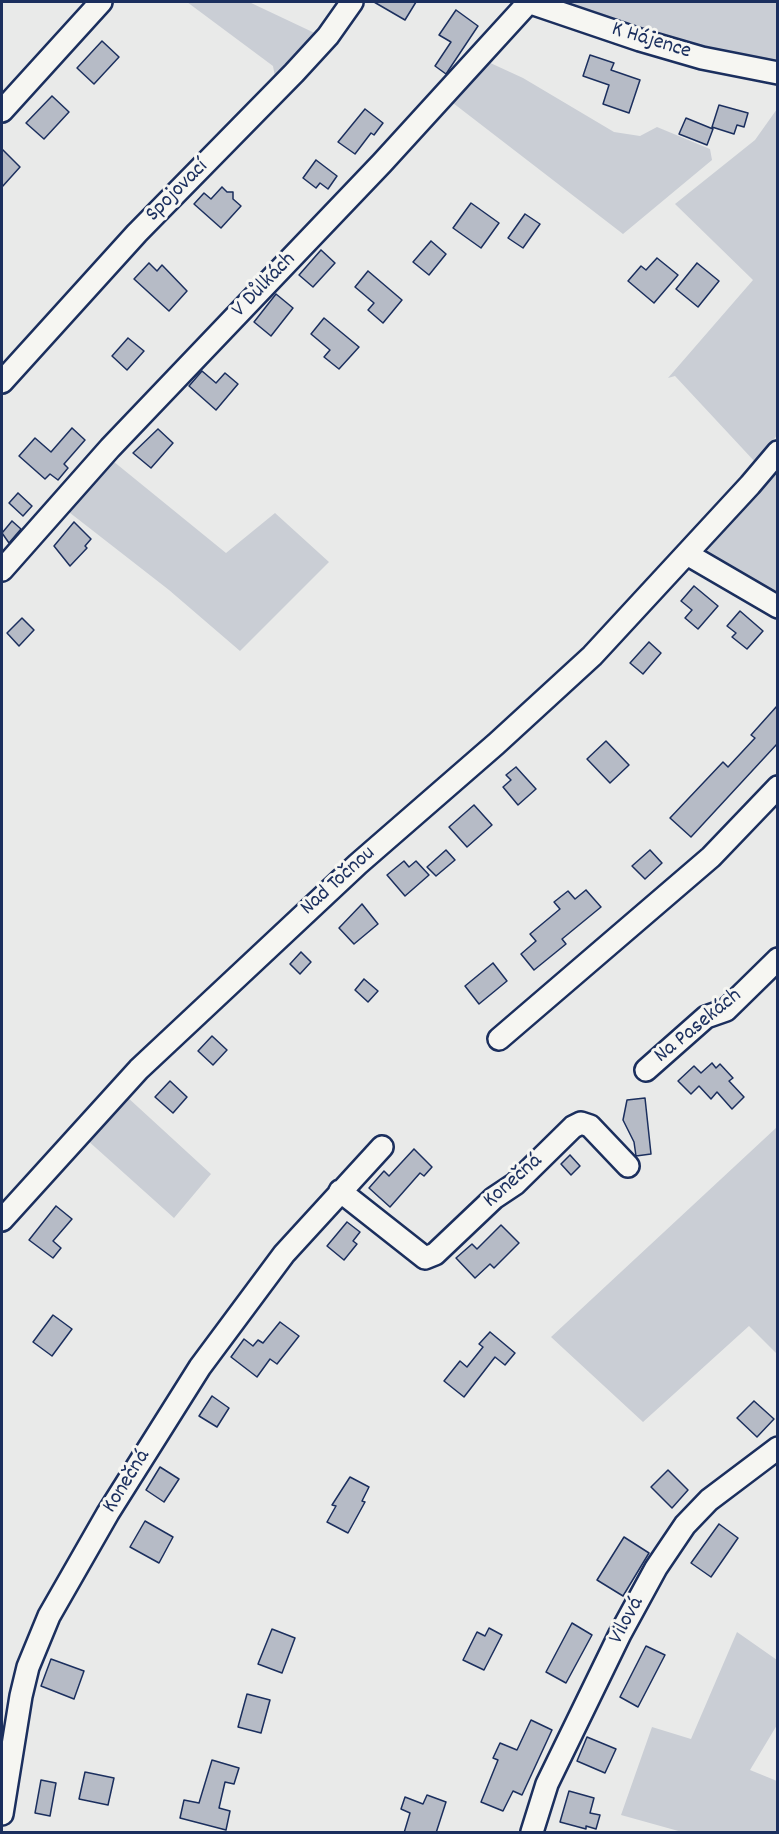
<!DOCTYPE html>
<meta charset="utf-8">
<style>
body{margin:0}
#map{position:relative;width:779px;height:1834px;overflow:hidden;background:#e9eae9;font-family:Dekko,sans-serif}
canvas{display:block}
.frame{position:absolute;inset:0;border:3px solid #1b2f5e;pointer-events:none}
</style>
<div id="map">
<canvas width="779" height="1834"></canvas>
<div class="frame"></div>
</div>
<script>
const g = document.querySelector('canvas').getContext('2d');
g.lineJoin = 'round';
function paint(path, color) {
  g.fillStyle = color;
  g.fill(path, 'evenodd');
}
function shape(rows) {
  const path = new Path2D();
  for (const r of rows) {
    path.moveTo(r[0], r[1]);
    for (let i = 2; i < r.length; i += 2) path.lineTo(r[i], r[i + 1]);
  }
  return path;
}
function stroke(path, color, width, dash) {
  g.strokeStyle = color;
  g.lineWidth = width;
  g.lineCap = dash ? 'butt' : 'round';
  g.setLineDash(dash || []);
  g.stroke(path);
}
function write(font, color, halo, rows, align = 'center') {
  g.font = font + ' Dekko,sans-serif';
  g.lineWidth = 6;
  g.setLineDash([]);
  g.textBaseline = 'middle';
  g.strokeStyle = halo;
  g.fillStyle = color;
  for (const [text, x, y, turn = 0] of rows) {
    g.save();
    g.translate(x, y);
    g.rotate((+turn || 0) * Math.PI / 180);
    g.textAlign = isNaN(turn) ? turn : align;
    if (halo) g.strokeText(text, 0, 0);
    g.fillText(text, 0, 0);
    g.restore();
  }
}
paint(shape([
 [187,2,249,2,321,36,276,82,273,66],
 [528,2,777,2,777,73],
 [486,61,523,78,614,132,640,136,657,127,710,149,712,160,623,234,453,103,453,99],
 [777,109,777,435,756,463,675,376,668,378,753,280,675,204,755,140],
 [108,457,226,553,275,513,329,562,240,651,169,590,65,509],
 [777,470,777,595,707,551],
 [126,1096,211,1174,174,1218,86,1139],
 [777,1127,777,1354,749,1326,643,1422,551,1337],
 [737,1632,777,1660,777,1725,750,1770,777,1781,777,1832,682,1832,621,1815,652,1727,691,1739]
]), '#caced5');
const building = shape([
 [374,2,416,2,405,20,374,2],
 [456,10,478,26,446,74,435,66,451,42,439,35,456,10],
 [102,41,119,57,94,84,77,68,102,41],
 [590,55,614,63,611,70,640,80,629,113,603,104,609,85,583,76,590,55],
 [52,96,69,112,44,139,26,123,52,96],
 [719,105,748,113,744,127,737,125,734,134,712,127,719,105],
 [365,109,383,123,374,135,371,133,355,154,338,142,365,109],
 [686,118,713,129,707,145,679,134,686,118],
 [2,149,20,167,2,187,2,149],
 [316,160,337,176,328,189,320,183,316,188,303,178,316,160],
 [222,187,227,192,233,192,233,199,241,206,221,228,194,204,204,193,211,199,222,187],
 [471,203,499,223,481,248,453,228,471,203],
 [525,214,540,224,523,248,508,238,525,214],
 [431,241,446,254,429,275,413,262,431,241],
 [321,250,335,263,313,287,299,275,321,250],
 [657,258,678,275,654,303,628,281,641,266,646,270,657,258],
 [149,263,157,271,162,265,187,291,169,311,134,279,149,263],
 [697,263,719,281,698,307,676,289,697,263],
 [368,271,402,300,383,323,368,310,374,303,355,287,368,271],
 [276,294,293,308,271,336,254,322,276,294],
 [324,318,359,347,339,369,324,357,330,350,311,334,324,318],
 [128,338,144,351,127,370,112,356,128,338],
 [202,371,216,383,225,373,238,384,216,410,189,386,202,371],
 [72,428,85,440,64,464,68,468,58,480,50,474,45,479,19,456,35,438,51,452,72,428],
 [158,429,173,443,151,468,133,453,158,429],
 [18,493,32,506,23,516,9,503,18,493],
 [12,521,21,529,9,543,2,533,12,521],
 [74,522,91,539,85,546,87,548,70,566,54,546,74,522],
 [694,586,718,606,698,629,685,618,692,610,681,601,694,586],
 [740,611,763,631,747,649,732,637,736,633,727,626,740,611],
 [22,618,34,630,19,646,7,633,22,618],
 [649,642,661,653,643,674,630,663,649,642],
 [777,706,777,744,691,837,670,818,723,762,728,767,755,738,751,735,777,706],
 [606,741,629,765,610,783,587,759,606,741],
 [516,767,536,789,518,805,503,787,511,780,506,775,516,767],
 [474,805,492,825,467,847,449,827,474,805],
 [446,850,455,860,436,876,427,867,446,850],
 [650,850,662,863,645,879,632,866,650,850],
 [404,861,409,867,416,861,429,875,405,896,387,875,404,861],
 [586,890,601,907,562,939,566,944,534,970,521,954,536,941,530,934,560,909,554,902,568,891,575,899,586,890],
 [362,904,378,924,354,944,339,928,362,904],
 [301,952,311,962,300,974,290,964,301,952],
 [493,963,507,981,479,1004,465,986,493,963],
 [364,979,378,991,368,1002,355,990,364,979],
 [212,1036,227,1050,213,1065,198,1051,212,1036],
 [712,1063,716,1068,720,1064,733,1078,729,1081,744,1097,732,1109,717,1092,711,1099,699,1086,691,1094,678,1081,694,1066,701,1073,712,1063],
 [170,1081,187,1097,173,1113,155,1097,170,1081],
 [645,1098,651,1154,636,1156,634,1142,623,1120,627,1100,645,1098],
 [414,1149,432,1167,424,1176,420,1173,390,1207,369,1188,384,1171,389,1176,414,1149],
 [570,1155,580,1166,571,1175,561,1164,570,1155],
 [56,1206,72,1219,53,1241,61,1248,53,1258,29,1240,56,1206],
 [347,1222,360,1232,353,1241,357,1244,344,1260,327,1246,347,1222],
 [501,1225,519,1243,494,1268,490,1264,475,1278,456,1258,472,1244,477,1249,501,1225],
 [53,1315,72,1329,52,1356,33,1342,53,1315],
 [280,1322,299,1336,277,1364,270,1359,257,1377,231,1357,244,1339,253,1346,258,1340,263,1343,280,1322],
 [490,1332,515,1353,505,1365,495,1357,464,1397,444,1381,460,1361,467,1367,483,1347,479,1344,490,1332],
 [212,1396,229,1408,217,1427,199,1416,212,1396],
 [754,1401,774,1419,757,1437,737,1418,754,1401],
 [160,1467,179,1479,164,1502,146,1490,160,1467],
 [668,1470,688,1490,672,1508,651,1487,668,1470],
 [350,1477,369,1487,362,1501,365,1502,348,1533,327,1522,336,1506,332,1505,350,1477],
 [145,1521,173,1537,159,1563,130,1547,145,1521],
 [719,1524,738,1538,711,1577,691,1563,719,1524],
 [624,1537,649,1553,623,1596,597,1580,624,1537],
 [572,1623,592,1635,566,1683,546,1672,572,1623],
 [489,1628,502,1635,484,1670,463,1660,477,1632,485,1636,489,1628],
 [272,1629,295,1638,282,1673,258,1664,272,1629],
 [646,1646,665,1655,638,1707,620,1697,646,1646],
 [51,1659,84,1671,74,1699,41,1686,51,1659],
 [247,1694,270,1700,261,1733,238,1727,247,1694],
 [531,1720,552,1730,522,1795,513,1791,503,1811,481,1802,498,1760,493,1758,500,1743,517,1750,531,1720],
 [587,1737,616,1749,605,1773,577,1761,587,1737],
 [212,1760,239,1768,234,1784,225,1782,219,1808,230,1811,226,1830,180,1818,184,1800,199,1803,212,1760],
 [85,1772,114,1778,108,1805,79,1799,85,1772],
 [41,1780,56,1783,50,1816,35,1813,41,1780],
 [569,1791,594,1798,590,1813,600,1815,596,1829,586,1826,586,1829,560,1822,569,1791],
 [427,1795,446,1802,436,1833,404,1833,410,1813,401,1809,405,1797,423,1804,427,1795]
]);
paint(building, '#b6bbc6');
stroke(building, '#1b2f5e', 1.5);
const minor = shape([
 [528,2,640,40,702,58,778,73],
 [2,111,101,2],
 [2,382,137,233,294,73,328,36,352,2],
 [687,554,778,607],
 [2,570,110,448,382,163,529,2],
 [499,1039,711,857,778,787],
 [646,1070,706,1017,726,1010,778,959],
 [340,1191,425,1258,435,1254,494,1198,515,1184,573,1127,581,1123,590,1126,628,1166],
 [2,1220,139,1069,358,864,496,744,592,656,750,485,778,452],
 [2,1814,21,1696,28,1667,49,1616,108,1513,200,1367,284,1254,382,1147],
 [532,1832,547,1784,620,1634,656,1568,685,1525,709,1500,778,1448]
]);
stroke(minor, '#1b2f5e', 26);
stroke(minor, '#f6f6f2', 21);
write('22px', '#1b2f5e', '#f6f6f2', [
 ["K Hájence",651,42,17],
 ["Spojovací",178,192,-45],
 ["V Důlkách",265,286,-46],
 ["Nad Točnou",339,882,-42],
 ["Na Pasekách",699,1027,-39],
 ["Konečná",514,1182,-41],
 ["Konečná",128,1482,-58],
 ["Vilová",628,1621,-62]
]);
</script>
